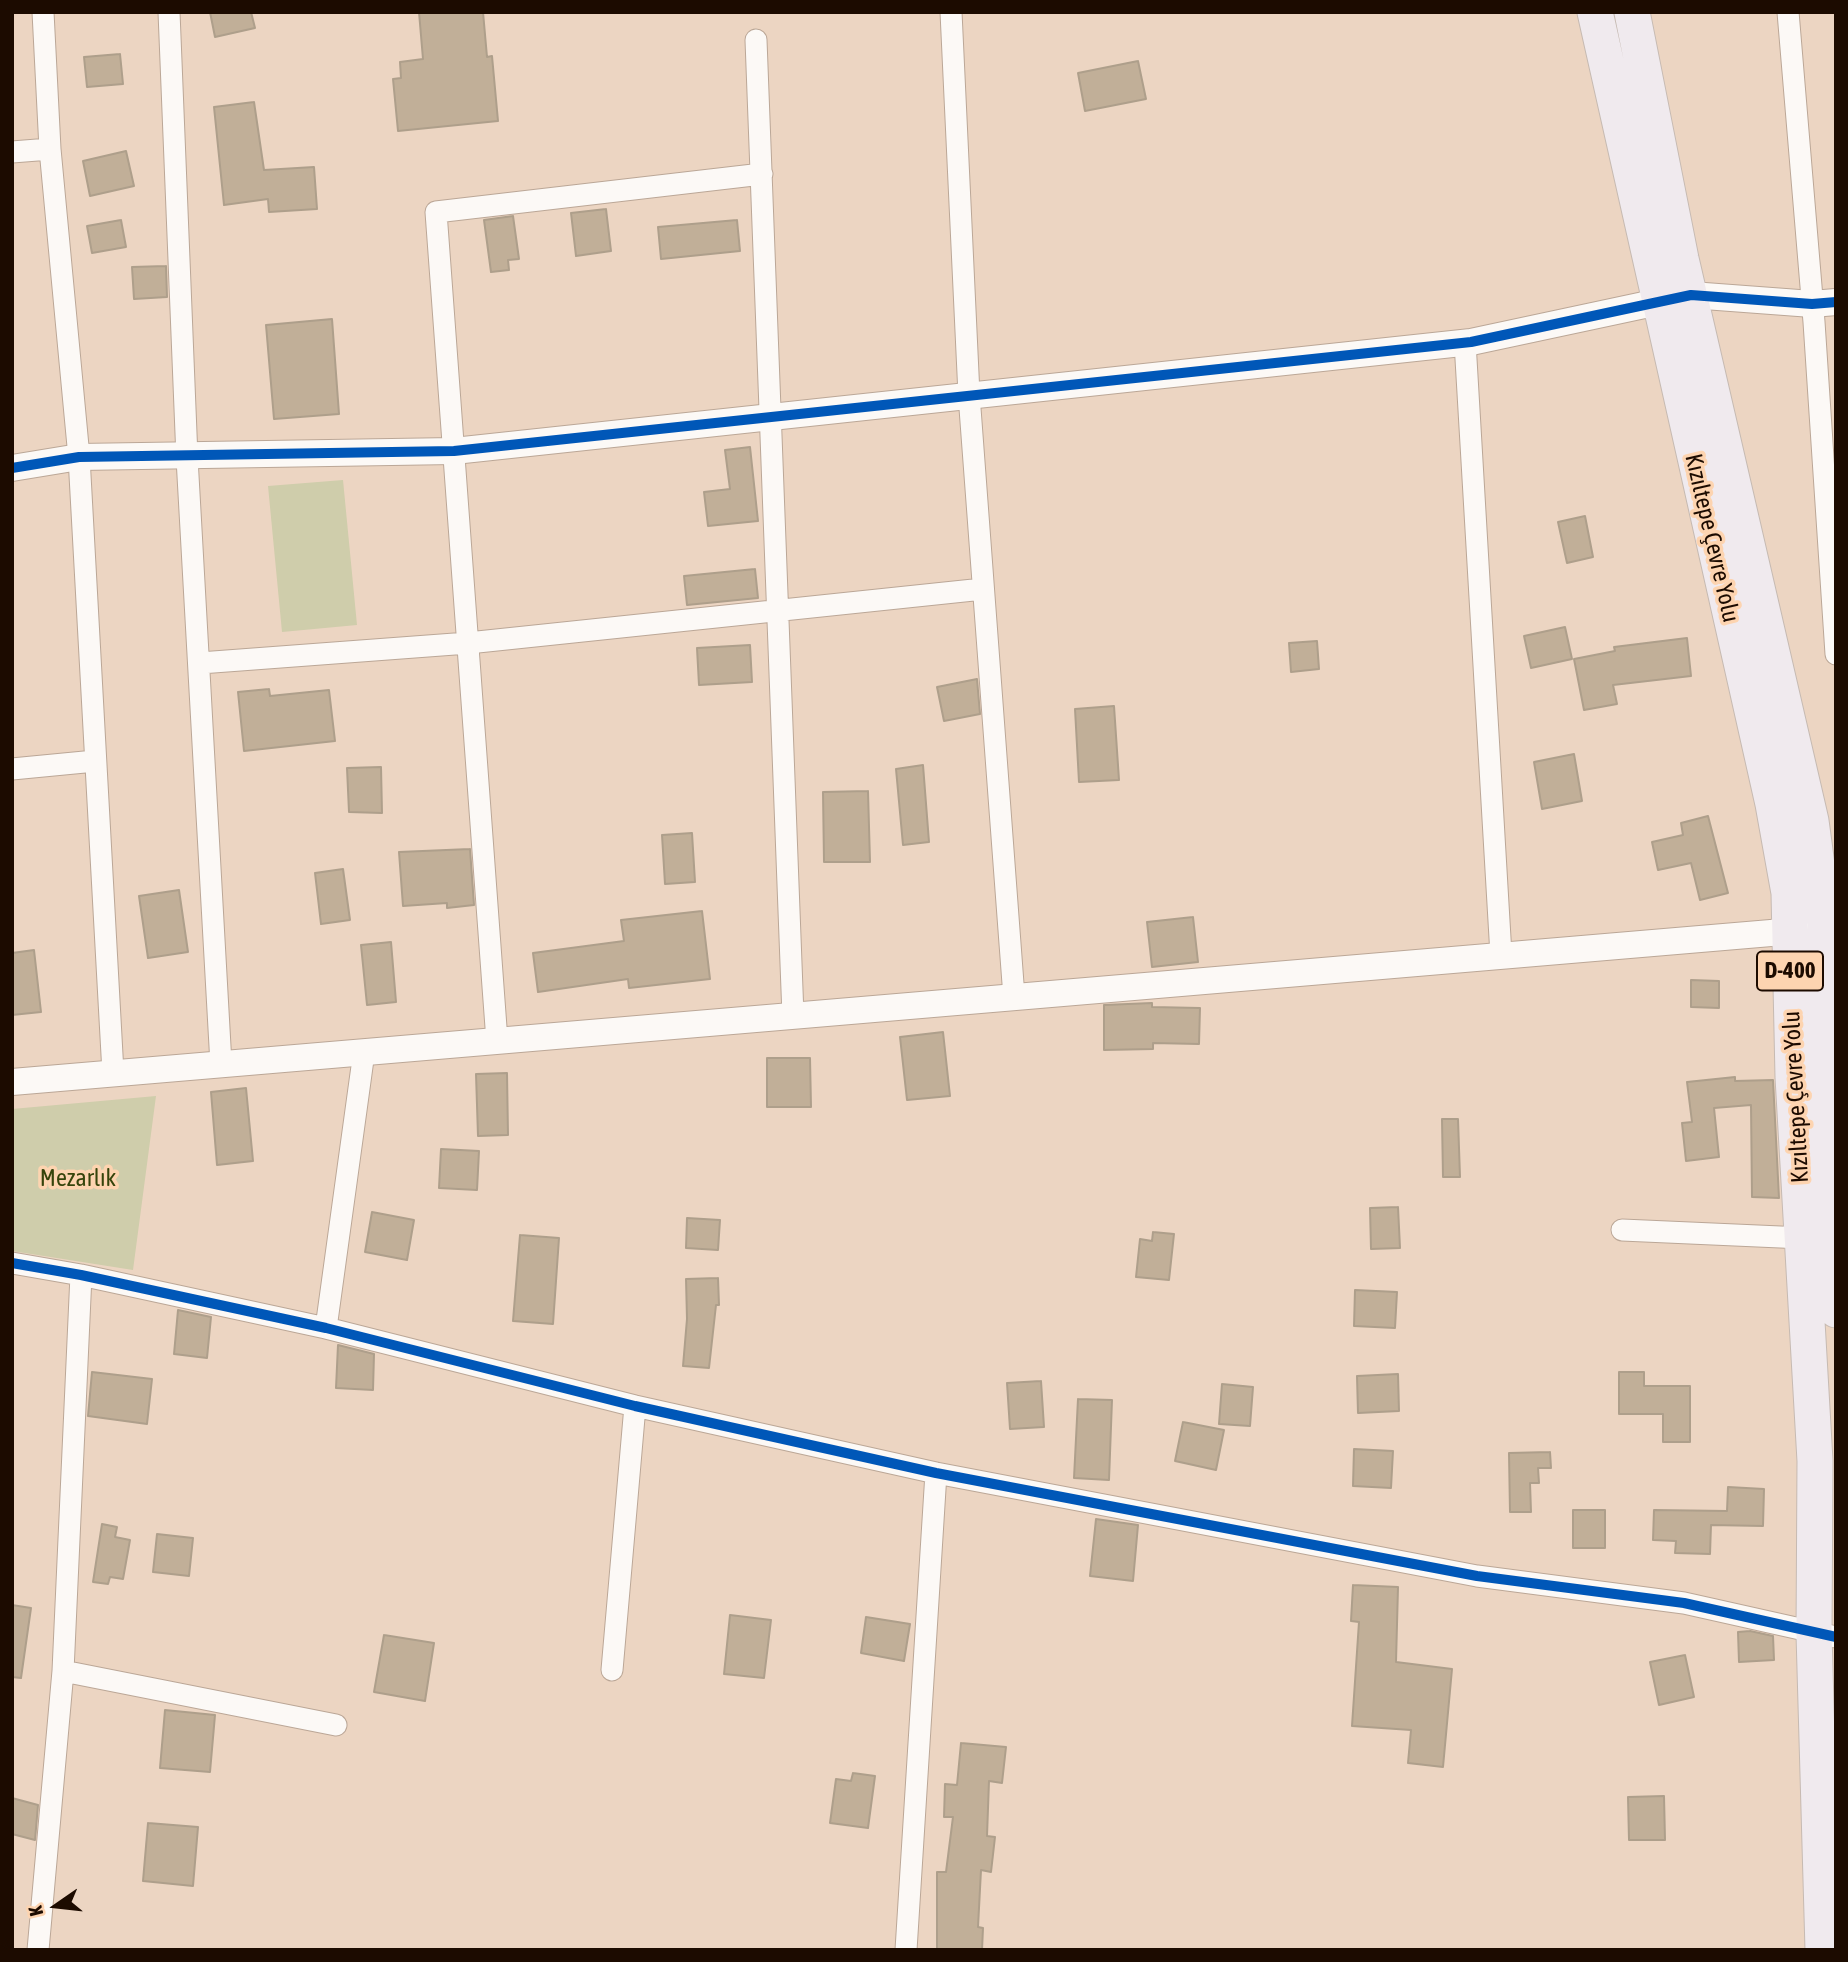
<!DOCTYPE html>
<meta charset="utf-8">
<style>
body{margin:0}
#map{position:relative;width:1848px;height:1962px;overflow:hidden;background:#ecd5c2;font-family:"Asap Condensed",sans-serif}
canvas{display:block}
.frame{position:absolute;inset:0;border:14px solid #1c0b00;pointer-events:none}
.north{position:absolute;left:21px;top:1871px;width:70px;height:70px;-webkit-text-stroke:5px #fdd4b0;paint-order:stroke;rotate:256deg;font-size:19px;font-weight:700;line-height:28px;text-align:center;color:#1c0b00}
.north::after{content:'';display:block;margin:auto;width:24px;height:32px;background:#1c0b00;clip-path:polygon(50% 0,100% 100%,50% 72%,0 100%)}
</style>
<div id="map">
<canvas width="1848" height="1962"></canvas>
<div class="frame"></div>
<div class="north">K</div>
</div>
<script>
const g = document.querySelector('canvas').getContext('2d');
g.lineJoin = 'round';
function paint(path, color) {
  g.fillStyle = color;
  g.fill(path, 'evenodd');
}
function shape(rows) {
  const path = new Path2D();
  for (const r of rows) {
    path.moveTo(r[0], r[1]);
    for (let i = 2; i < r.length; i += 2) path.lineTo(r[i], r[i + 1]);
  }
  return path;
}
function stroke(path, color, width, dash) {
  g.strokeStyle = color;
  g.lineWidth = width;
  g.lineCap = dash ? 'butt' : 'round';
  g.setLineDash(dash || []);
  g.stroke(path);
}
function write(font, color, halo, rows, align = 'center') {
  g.font = font + ' "Asap Condensed",sans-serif';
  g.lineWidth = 7;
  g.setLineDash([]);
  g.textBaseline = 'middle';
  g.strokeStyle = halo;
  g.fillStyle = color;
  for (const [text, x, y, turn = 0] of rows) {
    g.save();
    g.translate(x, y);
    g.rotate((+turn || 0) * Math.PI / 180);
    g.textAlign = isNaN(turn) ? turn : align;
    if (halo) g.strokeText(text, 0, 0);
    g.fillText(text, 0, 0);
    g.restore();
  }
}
paint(shape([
 [343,480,357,625,282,632,268,486],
 [156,1096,133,1270,12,1251,12,1109]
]), '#cfcdab');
const building = shape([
 [210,12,251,12,255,28,215,37,210,12],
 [419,12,483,12,487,57,492,56,498,121,398,131,393,79,401,78,400,62,423,59,419,12],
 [120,54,123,84,87,87,84,57,120,54],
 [1138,61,1146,99,1085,111,1078,73,1138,61],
 [254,102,264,170,314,167,317,209,269,212,268,199,224,205,214,107,254,102],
 [126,151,134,186,90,196,83,161,126,151],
 [606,209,611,251,576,256,571,213,606,209],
 [513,216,519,259,508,260,509,270,491,272,484,220,513,216],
 [121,220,126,247,92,253,87,226,121,220],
 [737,220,740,251,661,259,658,227,737,220],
 [166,266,167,297,134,299,132,267,166,266],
 [332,319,339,414,274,419,266,325,332,319],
 [750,447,758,521,708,526,704,492,730,489,725,450,750,447],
 [1585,516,1593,557,1567,563,1558,522,1585,516],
 [755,569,758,598,687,605,684,576,755,569],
 [1565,627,1572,659,1531,668,1524,636,1565,627],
 [1687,638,1691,676,1613,685,1617,704,1584,710,1574,659,1615,651,1614,647,1687,638],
 [1317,641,1319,669,1291,672,1289,643,1317,641],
 [750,645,752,682,699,685,697,648,750,645],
 [977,679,980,714,944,721,937,687,977,679],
 [269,689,270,696,329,690,335,741,244,751,238,692,269,689],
 [1114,706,1119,780,1079,782,1075,709,1114,706],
 [1574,754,1582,801,1542,809,1534,762,1574,754],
 [923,765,929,842,903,845,896,769,923,765],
 [381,767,382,813,349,812,347,768,381,767],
 [868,791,870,862,824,862,823,792,868,791],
 [1708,816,1728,893,1700,900,1691,863,1658,870,1652,842,1683,835,1681,823,1708,816],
 [692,833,695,882,665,884,662,835,692,833],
 [470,849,474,905,447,908,447,903,403,906,399,852,470,849],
 [343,869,350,920,321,924,315,873,343,869],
 [179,890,188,952,148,958,139,896,179,890],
 [702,911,710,979,629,988,628,979,538,992,533,953,624,941,621,920,702,911],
 [1193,917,1198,962,1152,967,1147,922,1193,917],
 [391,942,396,1002,367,1005,361,945,391,942],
 [34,950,41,1012,12,1015,12,953,34,950],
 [1691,980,1719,981,1719,1008,1691,1007,1691,980],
 [1152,1003,1152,1007,1200,1008,1199,1044,1153,1043,1153,1049,1104,1050,1104,1005,1152,1003],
 [943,1032,950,1096,907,1100,900,1037,943,1032],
 [767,1058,810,1058,811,1107,767,1107,767,1058],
 [507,1073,508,1135,478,1136,476,1074,507,1073],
 [1735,1077,1735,1081,1773,1080,1779,1198,1752,1197,1751,1105,1714,1108,1719,1157,1686,1161,1682,1123,1692,1122,1687,1082,1735,1077],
 [246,1088,253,1161,217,1165,211,1092,246,1088],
 [1442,1119,1458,1119,1460,1177,1443,1177,1442,1119],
 [441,1149,479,1151,477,1190,439,1188,441,1149],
 [1398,1207,1400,1248,1371,1249,1370,1208,1398,1207],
 [372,1212,414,1220,407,1260,365,1252,372,1212],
 [687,1218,720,1220,718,1250,686,1248,687,1218],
 [1153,1232,1174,1234,1169,1280,1136,1277,1140,1239,1152,1241,1153,1232],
 [520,1235,559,1238,553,1324,513,1321,520,1235],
 [718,1278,719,1305,716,1305,709,1368,683,1366,687,1319,686,1279,718,1278],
 [1355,1290,1397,1292,1395,1328,1354,1326,1355,1290],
 [178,1310,211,1317,207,1358,174,1354,178,1310],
 [338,1345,374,1354,373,1390,336,1388,338,1345],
 [92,1372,152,1379,147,1424,88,1416,92,1372],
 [1619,1372,1644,1372,1644,1386,1690,1386,1690,1442,1663,1442,1663,1414,1619,1414,1619,1372],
 [1398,1374,1399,1411,1358,1413,1357,1376,1398,1374],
 [1041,1381,1044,1427,1010,1429,1007,1383,1041,1381],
 [1222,1384,1253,1387,1250,1426,1219,1424,1222,1384],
 [1078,1399,1112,1400,1109,1480,1074,1478,1078,1399],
 [1183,1422,1224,1430,1216,1470,1175,1461,1183,1422],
 [1354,1449,1393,1451,1391,1488,1353,1486,1354,1449],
 [1550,1452,1551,1468,1538,1468,1539,1483,1530,1483,1531,1512,1510,1512,1509,1453,1550,1452],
 [1728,1487,1764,1489,1763,1526,1711,1525,1710,1554,1675,1553,1676,1541,1653,1540,1654,1510,1727,1511,1728,1487],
 [1573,1510,1605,1510,1605,1548,1573,1548,1573,1510],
 [1096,1519,1138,1525,1133,1581,1090,1576,1096,1519],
 [102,1524,117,1527,115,1537,130,1540,123,1579,110,1577,108,1584,93,1582,102,1524],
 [157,1534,193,1538,189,1576,153,1572,157,1534],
 [1353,1585,1398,1587,1396,1662,1452,1669,1443,1767,1408,1763,1411,1730,1352,1726,1359,1622,1351,1621,1353,1585],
 [12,1605,31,1608,21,1678,12,1677,12,1605],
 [730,1615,771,1620,764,1678,724,1674,730,1615],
 [866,1617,910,1624,904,1661,861,1653,866,1617],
 [1750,1631,1773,1636,1774,1660,1739,1662,1738,1632,1750,1631],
 [384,1635,434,1643,425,1701,374,1692,384,1635],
 [1685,1655,1694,1697,1659,1705,1650,1662,1685,1655],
 [165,1710,215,1715,210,1772,160,1768,165,1710],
 [961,1743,1006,1747,1002,1783,989,1781,987,1836,995,1837,991,1872,981,1870,978,1927,983,1928,982,1950,937,1950,937,1872,946,1872,953,1817,944,1817,945,1784,957,1785,961,1743],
 [853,1773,875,1776,868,1828,830,1823,836,1779,851,1781,853,1773],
 [1664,1796,1665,1840,1629,1840,1628,1797,1664,1796],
 [12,1798,38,1805,35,1840,12,1834,12,1798],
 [148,1823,198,1827,193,1886,143,1881,148,1823]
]);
paint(building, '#c1af98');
stroke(building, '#ae9f8b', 2);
const minor = shape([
 [43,12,50,149,79,457,113,1073],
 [169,12,187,458,221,1064],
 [951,12,969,395,1014,997],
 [1788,12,1814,322,1836,654],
 [756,40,793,1016],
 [12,152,50,149],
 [1465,342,1501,955],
 [200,663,468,643,983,589],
 [12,769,95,761],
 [497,1041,436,212,762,174],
 [1622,1230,1803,1238],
 [12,1263,81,1275,326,1328,635,1406,936,1473,1477,1576,1684,1603,1836,1637],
 [326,1328,364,1052],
 [612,1670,635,1406],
 [63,1671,336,1725],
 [38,1950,63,1671,81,1275],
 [906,1950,936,1473]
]);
const tertiary = shape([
 [12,468,79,457,454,451,1471,342,1691,295,1812,304,1836,302],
 [12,1082,1771,933,1806,927]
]);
const trunk = shape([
 [1595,12,1773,804,1789,893,1793,1077,1815,1461,1814,1634,1823,1950],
 [1632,12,1681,259,1811,821,1825,924,1823,991,1836,1310]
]);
stroke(minor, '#bba797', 23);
stroke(tertiary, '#bba797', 28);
stroke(trunk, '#c6bab2', 37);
stroke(minor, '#fcf9f6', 21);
stroke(tertiary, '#fcf9f6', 26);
stroke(trunk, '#f0eaee', 35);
stroke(shape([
 [12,468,79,457,454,451,1471,342,1691,295,1812,304,1836,302],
 [12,1263,81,1275,326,1328,635,1406,936,1473,1477,1576,1684,1603,1836,1637]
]), '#0057b8', 10);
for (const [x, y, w] of [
 [1790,971,66]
]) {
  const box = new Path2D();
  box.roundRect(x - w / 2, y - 19.5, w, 39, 5);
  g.fillStyle = '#fdd4b0';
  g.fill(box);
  stroke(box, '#1c0b00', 2);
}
write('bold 23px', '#1c0b00', null, [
 ["D-400",1790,971]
]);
write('24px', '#1c0b00', '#fdd4b0', [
 ["Kızıltepe Çevre Yolu",1712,538,77],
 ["Kızıltepe Çevre Yolu",1796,1097,-93]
]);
write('24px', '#36440b', '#fdd4b0', [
 ["Mezarlık",78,1178]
]);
</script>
